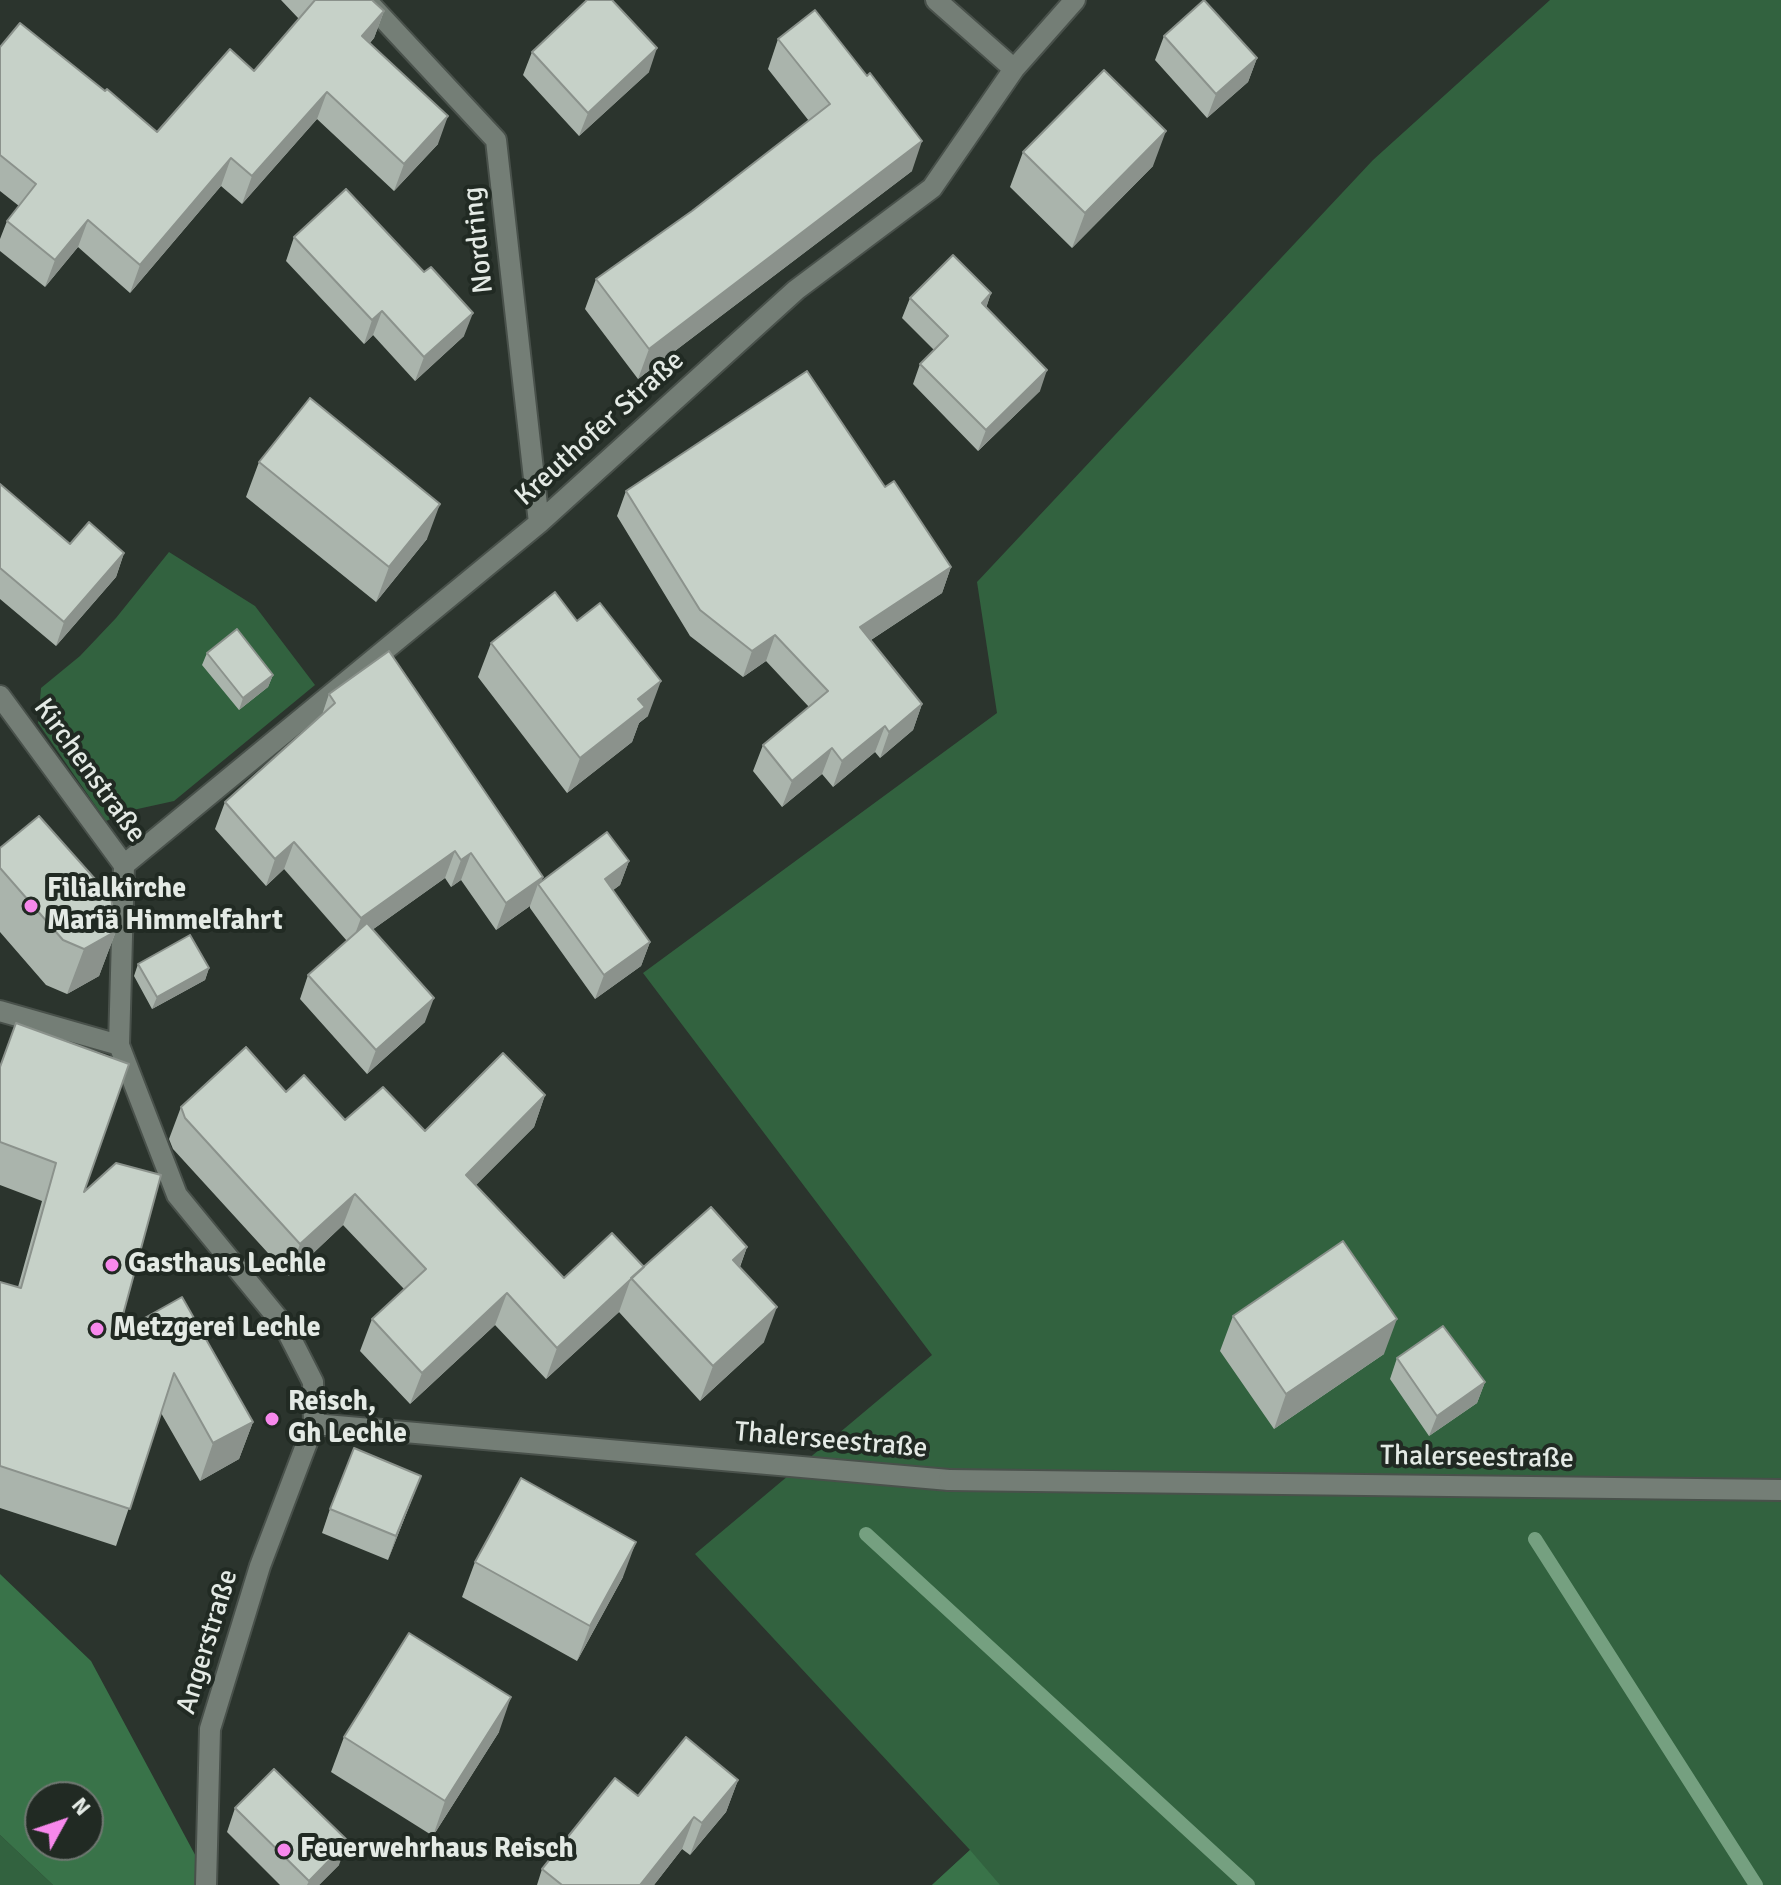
<!DOCTYPE html>
<meta charset="utf-8">
<style>
body{margin:0}
#map{position:relative;width:1781px;height:1885px;overflow:hidden;background:#2b342d;font-family:Signika,sans-serif}
canvas{display:block}
.north{position:absolute;left:24px;top:1781px;width:80px;height:80px;box-sizing:border-box;background:#212a23;border:2px solid #6f7771;border-radius:50%;rotate:50deg;font-size:22px;font-weight:700;line-height:32px;text-align:center;color:#e4eae5}
.north::after{content:'';display:block;margin:auto;width:28px;height:36px;background:#f788ec;clip-path:polygon(50% 0,100% 100%,50% 72%,0 100%)}
</style>
<div id="map">
<canvas width="1781" height="1885"></canvas>
<div class="north">N</div>
</div>
<script>
const g = document.querySelector('canvas').getContext('2d');
g.lineJoin = 'round';
function paint(path, color) {
  g.fillStyle = color;
  g.fill(path, 'evenodd');
}
function shape(rows) {
  const path = new Path2D();
  for (const r of rows) {
    path.moveTo(r[0], r[1]);
    for (let i = 2; i < r.length; i += 2) path.lineTo(r[i], r[i + 1]);
  }
  return path;
}
function stroke(path, color, width, dash) {
  g.strokeStyle = color;
  g.lineWidth = width;
  g.lineCap = dash ? 'butt' : 'round';
  g.setLineDash(dash || []);
  g.stroke(path);
}
function write(font, color, halo, rows, align = 'center') {
  g.font = font + ' Signika,sans-serif';
  g.lineWidth = 8;
  g.setLineDash([]);
  g.textBaseline = 'middle';
  g.strokeStyle = halo;
  g.fillStyle = color;
  for (const [text, x, y, turn = 0] of rows) {
    g.save();
    g.translate(x, y);
    g.rotate((+turn || 0) * Math.PI / 180);
    g.textAlign = isNaN(turn) ? turn : align;
    if (halo) g.strokeText(text, 0, 0);
    g.fillText(text, 0, 0);
    g.restore();
  }
}
paint(shape([
 [1550,0,1781,0,1781,1885,932,1885,970,1850,695,1554,932,1355,643,973,997,713,977,582,1373,160],
 [169,552,255,606,315,685,174,801,133,810,106,821,38,723,41,688,80,656,116,618],
 [0,1835,53,1885,0,1885]
]), '#32623f');
paint(shape([
 [0,1574,91,1661,207,1877,205,1885,53,1885,0,1835],
 [40,1797,88,1797,88,1845,40,1845],
 [970,1850,1000,1885,932,1885]
]), '#397349');
stroke(shape([
 [866,1534,1248,1885],
 [1535,1539,1756,1885]
]), '#75a080', 14);
const street = shape([
 [366,0,496,140,539,523],
 [936,0,1014,69],
 [0,696,124,865,119,1045,177,1195,285,1327,313,1382,314,1424,260,1566,210,1729,206,1885],
 [124,865,539,523,796,290,932,188,1014,69,1075,0],
 [0,1011,119,1045],
 [314,1424,949,1480]
]);
const secondary = shape([
 [949,1480,1781,1490]
]);
stroke(street, '#49514b', 24);
stroke(secondary, '#49514b', 24);
stroke(street, '#747e76', 20);
stroke(secondary, '#747e76', 20);
paint(shape([
 [281,0,372,0,384,11,374,38,370,43,438,144,394,191,317,119,242,204,221,186,130,293,78,247,45,287,0,251,0,239,7,221,19,206,0,191,0,47,105,91,157,132,254,71,299,19],
 [1164,36,1257,58,1248,82,1207,118,1155,60],
 [778,39,912,171,638,379,585,309,596,279,692,211,809,121,768,69],
 [532,52,649,72,579,136,523,75],
 [1023,152,1153,166,1072,248,1010,187],
 [294,237,464,336,415,381,373,335,364,344,286,261],
 [991,293,986,308,1040,391,978,451,913,384,920,364,934,350,902,318,910,298],
 [259,462,427,539,376,602,246,497],
 [0,484,70,544,124,553,116,577,56,646,0,599],
 [885,487,951,567,942,593,871,640,922,704,913,730,880,758,875,752,833,787,822,774,782,807,753,771,763,745,809,707,766,661,743,677,690,636,617,516,626,491],
 [491,643,648,716,639,723,632,742,567,793,478,677],
 [207,653,273,675,268,687,239,710,202,665],
 [329,694,542,882,629,861,620,885,613,890,650,942,641,966,595,999,530,908,530,906,496,930,461,880,451,887,445,878,372,930,425,1022,367,1074,300,999,308,975,347,941,284,869,266,886,215,829,225,802,322,715],
 [0,848,116,931,99,976,67,994,46,985,0,932],
 [138,964,209,968,205,980,152,1009,134,976],
 [0,1067,84,1192,118,1333,253,1422,239,1459,200,1481,161,1413,116,1546,0,1508,0,1282,18,1287,42,1201,0,1185],
 [286,1092,345,1120,425,1131,545,1095,534,1127,476,1185,564,1278,644,1267,747,1247,740,1267,764,1342,700,1401,619,1312,546,1379,495,1325,410,1404,360,1351,372,1319,404,1289,343,1225,289,1276,173,1149,169,1139,181,1107],
 [1233,1316,1384,1354,1274,1429,1220,1351],
 [1397,1358,1485,1382,1477,1403,1429,1436,1390,1379],
 [421,1476,388,1560,322,1533,330,1509],
 [475,1562,623,1577,577,1661,462,1597],
 [499,1732,433,1836,331,1772,344,1737],
 [738,1780,726,1812,690,1855,682,1849,654,1885,537,1885,542,1869,638,1796],
 [235,1808,339,1865,319,1885,280,1885,227,1832]
]), '#aab4ac');
paint(shape([
 [384,11,374,38,352,63,362,36],
 [657,48,649,72,579,136,588,113],
 [1257,58,1248,82,1207,118,1216,94],
 [327,92,317,119,242,204,252,176],
 [448,116,438,144,394,191,404,164],
 [1166,131,1153,166,1072,248,1085,213],
 [922,141,912,171,638,379,649,349],
 [231,158,221,186,130,293,140,265],
 [88,220,78,247,45,287,55,260],
 [991,293,984,314,982,303],
 [382,311,373,335,364,344,372,320],
 [473,313,464,336,415,381,424,357],
 [1047,370,1040,391,978,451,986,430],
 [440,504,427,539,376,602,389,567],
 [124,553,116,577,56,646,64,622],
 [951,567,942,593,851,653,860,627],
 [775,635,766,661,743,677,752,651],
 [273,675,268,687,239,710,243,698],
 [661,681,648,716,639,723,632,742,567,793,580,758,638,699],
 [922,704,913,730,880,758,889,732],
 [885,726,875,752,833,787,842,761],
 [832,748,822,774,782,807,792,781],
 [294,842,284,869,266,886,275,859],
 [455,851,445,878,351,945,361,918],
 [471,853,461,880,451,887,461,860],
 [629,861,620,885,596,903,605,879],
 [543,877,540,886,538,884,530,906,496,930,506,903],
 [116,931,99,976,67,994,84,949],
 [650,942,641,966,595,999,604,975],
 [209,968,205,980,152,1009,157,997],
 [434,998,425,1022,367,1074,376,1050],
 [545,1095,534,1127,455,1206,466,1175],
 [355,1194,343,1225,289,1276,300,1244],
 [747,1247,734,1282,733,1260],
 [630,1281,619,1312,546,1379,557,1348],
 [507,1293,495,1325,410,1404,422,1373],
 [777,1307,764,1342,700,1401,713,1366],
 [1397,1319,1384,1354,1274,1429,1286,1394],
 [1485,1382,1477,1403,1429,1436,1437,1416],
 [253,1422,239,1459,200,1481,213,1443],
 [421,1476,412,1499,388,1560,396,1536],
 [636,1542,623,1577,577,1661,590,1626],
 [511,1697,499,1732,433,1836,445,1801],
 [738,1780,726,1812,690,1855,702,1823],
 [694,1817,682,1849,654,1885,640,1885],
 [348,1841,339,1865,319,1885,307,1885,309,1881]
]), '#8b928c');
const building = shape([
 [315,0,372,0,384,11,362,36,448,116,404,164,327,92,252,176,231,158,140,265,88,220,55,260,7,221,36,184,0,155,0,47,20,23,105,91,107,89,157,132,230,49,254,71,315,0],
 [587,0,612,0,657,48,588,113,532,52,587,0],
 [1204,0,1257,58,1216,94,1164,36,1204,0],
 [815,10,867,76,870,73,922,141,649,349,596,279,692,211,830,104,778,39,815,10],
 [1104,70,1166,131,1085,213,1023,152,1104,70],
 [346,189,424,272,431,267,473,313,424,357,382,311,372,320,294,237,346,189],
 [953,255,991,293,982,303,1047,370,986,430,920,364,948,336,910,298,953,255],
 [807,371,885,487,894,481,951,567,860,627,922,704,889,732,885,726,842,761,832,748,792,781,763,745,828,691,775,635,752,651,700,610,626,491,807,371],
 [310,398,440,504,389,567,259,462,310,398],
 [0,484,70,544,89,522,124,553,64,622,0,568,0,484],
 [555,592,577,621,600,603,661,681,638,699,645,707,580,758,491,643,555,592],
 [237,629,273,675,243,698,207,653,237,629],
 [389,651,543,877,506,903,471,853,461,860,455,851,361,918,294,842,275,859,225,802,335,703,329,694,389,651],
 [39,816,111,897,116,931,84,949,63,940,0,868,0,848,39,816],
 [607,832,629,861,605,879,650,942,604,975,538,884,607,832],
 [367,923,434,998,376,1050,308,975,367,923],
 [190,935,209,968,157,997,138,964,190,935],
 [16,1023,129,1064,84,1192,116,1163,161,1175,118,1333,182,1297,253,1422,213,1443,174,1373,130,1509,0,1466,0,1282,21,1288,56,1163,0,1142,0,1067,16,1023],
 [246,1047,286,1092,304,1075,345,1120,383,1087,425,1131,503,1053,545,1095,466,1175,564,1278,612,1233,644,1267,557,1348,507,1293,422,1373,372,1319,426,1269,355,1194,300,1244,185,1118,181,1107,246,1047],
 [711,1207,747,1247,733,1260,777,1307,713,1366,631,1278,711,1207],
 [1343,1241,1397,1319,1286,1394,1233,1316,1343,1241],
 [1443,1326,1485,1382,1437,1416,1397,1358,1443,1326],
 [354,1448,421,1476,396,1536,330,1509,354,1448],
 [521,1478,636,1542,590,1626,475,1562,521,1478],
 [409,1633,511,1697,445,1801,344,1737,409,1633],
 [686,1737,738,1780,702,1823,694,1817,640,1885,562,1885,542,1869,615,1778,638,1796,686,1737],
 [274,1769,348,1841,309,1881,235,1808,274,1769]
]);
paint(building, '#c6d1c8');
stroke(building, '#8b928c', 2);
for (const [x, y, r, color] of [
 [31,906,8,"#f788ec"],
 [112,1265,8,"#f788ec"],
 [97,1329,8,"#f788ec"],
 [272,1419,8,"#f788ec"],
 [284,1850,8,"#f788ec"]
]) {
  const dot = new Path2D();
  dot.arc(x, y, r, 0, 2 * Math.PI);
  g.fillStyle = color;
  g.fill(dot);
  stroke(dot, '#212a23', 3);
}
write('28px', '#e4eae5', '#212a23', [
 ["Nordring",479,240,-96],
 ["Kreuthofer Straße",600,429,-42],
 ["Kirchenstraße",89,771,54],
 ["Thalerseestraße",831,1441,5],
 ["Thalerseestraße",1477,1458,1],
 ["Angerstraße",208,1642,-73]
]);
write('bold 28px', '#e4eae5', '#212a23', [
 ["Filialkirche",47,890],
 ["Mariä Himmelfahrt",47,922],
 ["Gasthaus Lechle",128,1265],
 ["Metzgerei Lechle",113,1329],
 ["Reisch,",288,1403],
 ["Gh Lechle",288,1435],
 ["Feuerwehrhaus Reisch",300,1850]
], 'left');
</script>
